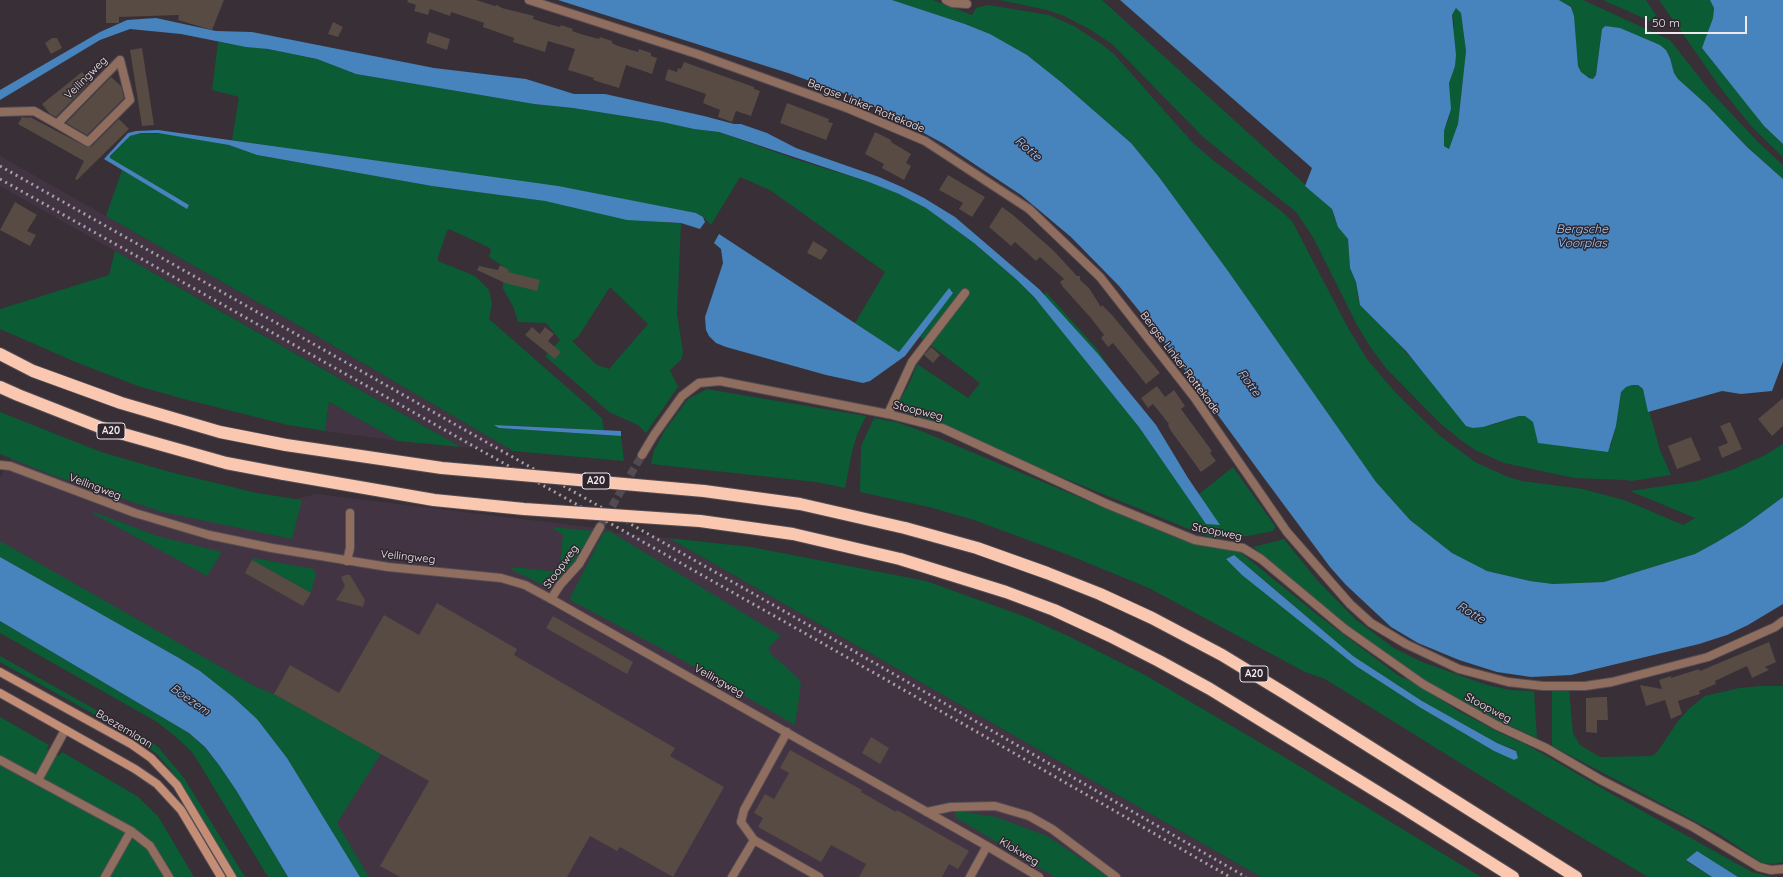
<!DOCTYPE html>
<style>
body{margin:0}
#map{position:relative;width:1783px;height:877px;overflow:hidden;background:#382f37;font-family:Quicksand,sans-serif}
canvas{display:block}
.scale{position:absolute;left:1645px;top:16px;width:102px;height:18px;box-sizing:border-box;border:2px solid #efe9ee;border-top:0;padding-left:5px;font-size:12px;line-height:14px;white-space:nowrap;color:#efe9ee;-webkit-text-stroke:3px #2e252d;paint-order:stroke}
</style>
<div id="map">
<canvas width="1783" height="877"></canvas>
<div class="scale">50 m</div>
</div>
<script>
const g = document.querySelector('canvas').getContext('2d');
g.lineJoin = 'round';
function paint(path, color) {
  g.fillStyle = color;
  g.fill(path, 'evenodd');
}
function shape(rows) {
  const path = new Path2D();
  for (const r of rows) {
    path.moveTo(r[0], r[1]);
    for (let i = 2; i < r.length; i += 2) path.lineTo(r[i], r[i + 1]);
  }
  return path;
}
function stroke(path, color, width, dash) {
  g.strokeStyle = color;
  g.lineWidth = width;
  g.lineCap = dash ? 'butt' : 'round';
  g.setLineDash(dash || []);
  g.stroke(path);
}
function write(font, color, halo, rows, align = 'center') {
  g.font = font + ' Quicksand,sans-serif';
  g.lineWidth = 3;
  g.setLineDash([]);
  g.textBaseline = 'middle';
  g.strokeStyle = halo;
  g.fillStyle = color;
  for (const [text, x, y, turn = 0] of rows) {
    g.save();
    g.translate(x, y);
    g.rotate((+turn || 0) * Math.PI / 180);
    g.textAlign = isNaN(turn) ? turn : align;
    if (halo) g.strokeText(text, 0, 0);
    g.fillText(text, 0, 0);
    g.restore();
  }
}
paint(shape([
 [0,156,298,325,513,451,461,447,0,186],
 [329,402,398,441,325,431],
 [24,436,278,503,316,494,613,530,612,532,669,538,1261,877,331,877,0,574,0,478]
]), '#423442');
paint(shape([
 [892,0,933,0,972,15,976,8,988,5,1049,15,1074,26,1100,43,1114,54,1193,143,1214,161,1280,210,1292,221,1348,328,1367,359,1394,391,1439,435,1475,462,1508,477,1522,481,1583,489,1627,501,1683,525,1695,518,1630,491,1697,481,1734,469,1765,455,1783,444,1783,497,1745,525,1717,542,1695,554,1604,582,1553,584,1530,581,1487,571,1469,563,1452,553,1422,530,1410,520,1376,482,1228,271,1159,177,1131,143,1061,82,1027,55,990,34,965,24],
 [1000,0,1102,0,1332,209,1334,217,1343,233,1348,239,1350,268,1356,282,1358,298,1473,428,1495,424,1519,416,1525,416,1533,421,1536,428,1611,446,1616,426,1621,392,1625,387,1632,385,1638,385,1643,389,1660,450,1671,475,1631,481,1626,480,1574,478,1504,463,1477,451,1462,441,1442,425,1419,402,1386,368,1371,348,1358,327,1313,237,1296,212,1203,137,1112,44,1091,30,1064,16,1047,10],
 [1559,0,1583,0,1670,40,1711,92,1758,142,1783,165,1783,179,1747,147,1707,105,1678,79,1674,73,1670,58,1666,50,1660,45,1605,26,1602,29,1596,75,1593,79,1586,76,1581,72,1578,66,1572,7],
 [1603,0,1646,0,1661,23,1659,25],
 [1659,0,1710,0,1712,2,1714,8,1713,18,1703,48,1764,126,1783,144,1783,157,1752,127,1722,90],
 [1456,8,1461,13,1466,51,1458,124,1450,149,1444,146,1444,131,1449,118,1448,88,1454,23,1452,15],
 [218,42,268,49,317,59,356,74,534,104,573,108,662,122,694,129,719,132,795,159,869,182,899,194,926,208,974,243,1017,280,1038,302,1046,292,1097,349,1194,498,1233,467,1275,526,1275,528,1273,531,1248,536,1225,538,1211,537,1196,532,1022,461,944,424,895,409,910,382,917,364,968,398,980,383,920,337,953,292,949,289,899,352,855,323,885,272,770,190,740,177,711,225,703,217,696,213,232,140,239,97,212,90],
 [141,133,168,134,229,145,257,155,432,186,545,201,670,223,681,223,677,314,683,352,681,360,670,370,678,387,646,433,638,425,609,412,545,356,560,340,546,323,518,322,513,306,503,289,503,266,489,257,491,251,490,248,449,229,447,231,438,257,438,261,475,276,489,290,492,304,489,319,602,418,604,430,495,425,499,428,621,436,624,461,513,451,298,325,106,216,122,170,187,208,189,205,109,158,130,136],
 [610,287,648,324,609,369,597,365,572,341,578,337],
 [115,251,220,311,461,447,398,441,329,402,325,431,288,425,180,398,138,386,78,363,0,329,0,309,109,275],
 [707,389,866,416,857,435,852,452,845,488,816,482,651,464,654,450,665,430,688,399],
 [0,412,101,452,170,472,257,493,302,500,292,539,162,512,49,474,0,454],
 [874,418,896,422,919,430,1179,539,1201,546,1219,549,1235,548,1319,616,1399,676,1410,680,1457,710,1498,732,1525,744,1547,756,1610,793,1752,872,1771,877,1738,877,1697,851,1686,861,1712,877,1648,877,1544,815,1325,679,1305,672,1149,588,1066,554,974,520,929,507,860,492,861,446],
 [1234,555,1353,656,1422,701,1497,743,1516,750,1514,760,1494,751,1421,708,1356,666,1226,559],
 [94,512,157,536,222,552,207,576,94,514],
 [551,527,594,531,577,559,554,583,545,586,514,571,511,567,559,572,563,535],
 [604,532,611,532,781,636,772,644,769,648,770,653,797,677,801,684,795,725,670,653,572,601,570,598],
 [669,538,751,547,926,581,1026,617,1068,636,1145,675,1281,755,1481,877,1261,877],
 [1284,539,1317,580,1355,619,1394,648,1422,662,1487,685,1510,690,1534,691,1537,738,1465,705,1430,686,1326,610,1253,547],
 [0,541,256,687,274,694,381,754,337,823,369,877,360,877,287,758,257,719,233,697,200,671,179,658,0,557],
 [254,558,314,569,316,574,311,593,252,560],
 [0,621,189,733,205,748,219,765,236,790,288,877,268,877,199,763,192,752,176,737,157,722,0,633],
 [0,656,148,739,159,748,184,778,245,877,237,877,178,779,157,754,133,736,0,662],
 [1761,686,1783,686,1783,862,1774,864,1762,863,1719,834,1552,746,1552,691,1569,689,1573,733,1580,745,1600,757,1650,756,1654,755,1658,751,1678,721,1690,708,1705,696,1739,688],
 [0,717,49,745,47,749,59,756,62,752,137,796,158,816,194,877,0,877],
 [958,811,996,817,1047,836,1109,877,1055,877,955,817,955,813]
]), '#0b5b35');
paint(shape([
 [558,0,892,0,965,24,990,34,1027,55,1061,82,1131,143,1159,177,1228,271,1376,482,1410,520,1452,553,1487,571,1530,581,1553,584,1604,582,1695,554,1717,542,1745,525,1783,497,1783,604,1748,625,1727,635,1699,644,1571,675,1531,677,1497,672,1459,660,1418,643,1391,627,1346,585,1330,567,1261,474,1166,344,1119,286,1071,237,1021,195,944,144,893,116,851,96,788,73],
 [1120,0,1559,0,1571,7,1574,16,1578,66,1581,72,1589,78,1593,79,1596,75,1602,29,1605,26,1620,28,1660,45,1666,50,1670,58,1674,73,1678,79,1707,105,1747,147,1783,179,1783,362,1772,391,1741,394,1722,391,1648,412,1643,389,1638,385,1632,385,1626,387,1621,392,1616,426,1608,452,1538,443,1533,422,1525,416,1519,416,1483,427,1473,428,1466,426,1406,351,1360,305,1356,282,1350,268,1348,239,1338,227,1332,209,1305,186,1312,168],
 [1456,8,1461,13,1466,51,1458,124,1449,149,1444,146,1444,131,1451,109,1449,83,1455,66,1456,55,1452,15],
 [1710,0,1783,0,1783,144,1764,126,1702,48,1713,18,1714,8],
 [156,18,216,31,252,32,434,68,526,79,574,94,605,94,704,116,734,124,741,124,767,133,796,148,879,177,902,187,924,198,955,217,1039,289,1098,354,1156,425,1188,478,1220,525,1206,524,1139,427,1035,298,1017,280,974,243,926,208,899,194,869,182,719,132,694,129,662,122,573,108,534,104,356,74,317,59,268,49,246,47,181,34,130,29,100,40,0,100,0,90,100,32,127,20],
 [158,130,558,186,696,213,703,217,705,222,700,229,681,223,627,220,545,201,432,186,257,155,229,145,158,133,141,133,130,136,110,156,110,158,189,205,187,209,104,159,128,133,136,131],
 [719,234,899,352,949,288,953,293,905,356,870,381,863,383,826,375,726,347,716,343,709,336,706,330,705,317,723,263,721,249,714,243],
 [494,425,621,431,621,436,499,428],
 [1234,555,1353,656,1422,701,1497,743,1516,751,1518,758,1514,760,1494,751,1421,708,1356,666,1242,575,1226,559],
 [0,557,179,658,200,671,233,697,257,719,287,758,360,877,288,877,236,790,219,765,205,747,189,733,0,621],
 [1697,851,1738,877,1712,877,1686,860]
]), '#4783bd');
paint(shape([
 [106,0,224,0,212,30,178,20,179,15,119,17,119,23,106,23],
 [408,0,476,0,495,6,497,5,502,8,534,16,533,19,549,24,560,27,561,25,573,29,572,31,584,35,599,39,600,37,612,41,612,43,618,46,638,52,639,49,651,53,651,56,657,58,652,74,626,65,619,88,593,80,594,78,568,70,575,49,548,41,545,52,513,42,514,38,483,27,484,23,451,12,450,16,430,9,428,15,414,11,416,5,407,2],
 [333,22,343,27,338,37,328,34],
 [429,32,450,39,447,50,426,43],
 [52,38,57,38,62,48,51,54,45,43],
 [142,48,154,125,142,126,130,50],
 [684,62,754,87,754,89,760,91,751,116,736,111,732,122,718,117,720,110,703,103,706,94,665,80,668,69,677,72,678,68,681,69],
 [82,72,90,82,56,117,50,114,42,104],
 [111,77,121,86,124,98,87,135,66,123],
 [787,103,829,119,828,122,833,123,826,140,780,123],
 [22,117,29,118,30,117,87,147,92,146,119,119,129,129,77,180,75,179,84,161,18,124],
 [875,132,891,140,891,142,911,154,906,163,911,166,904,180,882,168,884,164,865,154],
 [948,175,985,197,972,217,959,209,963,203,939,190],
 [15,202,37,215,27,231,36,235,30,246,0,230],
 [1002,207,1013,215,1053,250,1077,276,1080,276,1080,280,1089,288,1101,307,1102,305,1112,315,1160,373,1146,384,1113,343,1108,347,1101,338,1104,335,1090,317,1063,287,1060,282,1064,279,1040,257,1036,261,1015,242,1011,246,989,227],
 [813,241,828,250,821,260,807,253],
 [500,265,509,270,508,272,540,280,537,291,505,283,477,270,479,266,498,270],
 [532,327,540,334,545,327,554,334,548,341,561,352,555,359,525,335],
 [931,347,940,355,933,363,924,355],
 [1157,386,1165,397,1174,390,1185,406,1181,409,1212,451,1210,453,1216,461,1201,472,1171,431,1168,425,1169,424,1153,404,1148,408,1141,398],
 [1783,398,1783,426,1772,436,1758,419],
 [1730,422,1742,449,1722,458,1718,447,1728,443,1720,426],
 [1691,437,1701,460,1677,469,1668,446],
 [252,560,311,593,303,606,245,573],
 [346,575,350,575,365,600,363,607,336,600,345,586,341,577],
 [437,603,517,649,514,655,675,748,670,756,724,787,673,877,620,847,617,851,590,836,567,877,400,877,380,866,429,781,274,694,290,665,339,693,384,615,419,635],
 [553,616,633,662,627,674,546,628],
 [1769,642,1776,662,1765,667,1769,670,1752,678,1747,666,1715,681,1716,684,1699,691,1700,694,1678,701,1682,714,1671,719,1665,700,1646,706,1640,685,1662,689,1659,680,1671,676,1671,678,1699,669,1700,671],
 [1601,697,1607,697,1608,720,1597,720,1597,733,1586,732,1586,698],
 [871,737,889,748,880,764,862,753],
 [790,750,862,790,861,792,896,812,897,810,969,851,958,869,949,864,942,877,859,877,866,864,831,845,821,862,758,827,763,818,754,813,765,794,774,799,789,773,780,768]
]), '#574b44');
stroke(shape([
 [600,527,642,455]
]), '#534b52', 8, [8, 4]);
const service = shape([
 [0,112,34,111,57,124,88,142,130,100,120,60,57,124],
 [888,414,912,362,965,293],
 [347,561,350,548,350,513],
 [0,760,131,831,105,877],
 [38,780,65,730],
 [927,812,951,807,995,806,1029,816,1052,829,1116,877],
 [131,831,150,846,169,877]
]);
const minor = shape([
 [529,0,697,54,847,108,925,141,1029,209,1100,277,1194,397,1287,532,1350,604,1371,623,1406,644,1459,669,1508,682,1543,686,1585,686,1612,682,1708,657,1775,627,1783,621],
 [946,0,952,3,967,4],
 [551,599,987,846,970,877],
 [787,732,744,810,741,822,754,840,819,877],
 [987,846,1039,877],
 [732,877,754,840]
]);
const tertiary = shape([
 [642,455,654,435,682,396,699,383,720,381,888,414,942,428,1107,504,1195,540,1243,548,1261,559,1345,629,1423,684,1496,725,1546,748,1601,780,1693,827,1759,867,1771,870,1783,869],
 [0,465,10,466,135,513,209,535,272,548,388,567,501,578,525,585,551,599,560,585,579,564,600,527]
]);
const secondary = shape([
 [0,672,131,744,151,758,177,785,232,877],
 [0,693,135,769,157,784,181,810,221,877]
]);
const motorway = shape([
 [0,354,33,371,121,403,220,432,286,445],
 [0,387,18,395,102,428,226,463,284,474],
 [905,528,977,548,1047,573,1100,594,1152,618,1222,655,1286,694,1576,877],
 [900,559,1006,592,1054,610,1110,636,1159,661,1210,689,1402,807,1513,877]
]);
stroke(service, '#554d54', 10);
stroke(minor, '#554d54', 10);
stroke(tertiary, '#554d54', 10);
stroke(secondary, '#554d54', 10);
stroke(motorway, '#554d54', 14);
stroke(service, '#906e5f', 8);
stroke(minor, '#906e5f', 8);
stroke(tertiary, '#906e5f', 8);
stroke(secondary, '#c48e76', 8);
stroke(motorway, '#fac8b1', 12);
stroke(shape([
 [0,166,812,627,1246,877],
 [0,179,801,631,1230,877]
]), '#a69fa5', 3, [2, 4]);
const motorwayBridge = shape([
 [286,445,442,468,704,491,800,504,905,528],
 [284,474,434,500,524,509,700,521,793,534,900,559]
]);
stroke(motorwayBridge, '#554d54', 14, []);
stroke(motorwayBridge, '#fac8b1', 12);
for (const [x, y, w] of [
 [111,431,28],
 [596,481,28],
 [1254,674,28]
]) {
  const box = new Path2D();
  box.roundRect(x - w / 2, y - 8, w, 16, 3);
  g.fillStyle = '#2e252d';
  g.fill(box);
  stroke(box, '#efe9ee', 1);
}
write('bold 10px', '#efe9ee', null, [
 ["A20",111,431],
 ["A20",596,481],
 ["A20",1254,674]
]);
write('11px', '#efe9ee', '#2e252d', [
 ["Veilingweg",86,78,-45],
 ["Bergse Linker Rottekade",866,106,22],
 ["Bergse Linker Rottekade",1180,363,53],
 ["Stoopweg",918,411,14],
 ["Veilingweg",95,487,21],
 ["Stoopweg",1217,532,12],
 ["Veilingweg",408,557,6],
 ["Stoopweg",561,567,-54],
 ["Veilingweg",719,681,29],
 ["Stoopweg",1488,708,28],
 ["Boezemlaan",124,729,31],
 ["Klokweg",1019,852,31]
]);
write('italic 12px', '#a0cffe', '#2e252d', [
 ["Rotte",1028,149,40],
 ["Bergsche",1582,229],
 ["Voorplas",1582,243],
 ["Rotte",1249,383,54],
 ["Rotte",1471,613,31],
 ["Boezem",190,700,35]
]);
</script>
